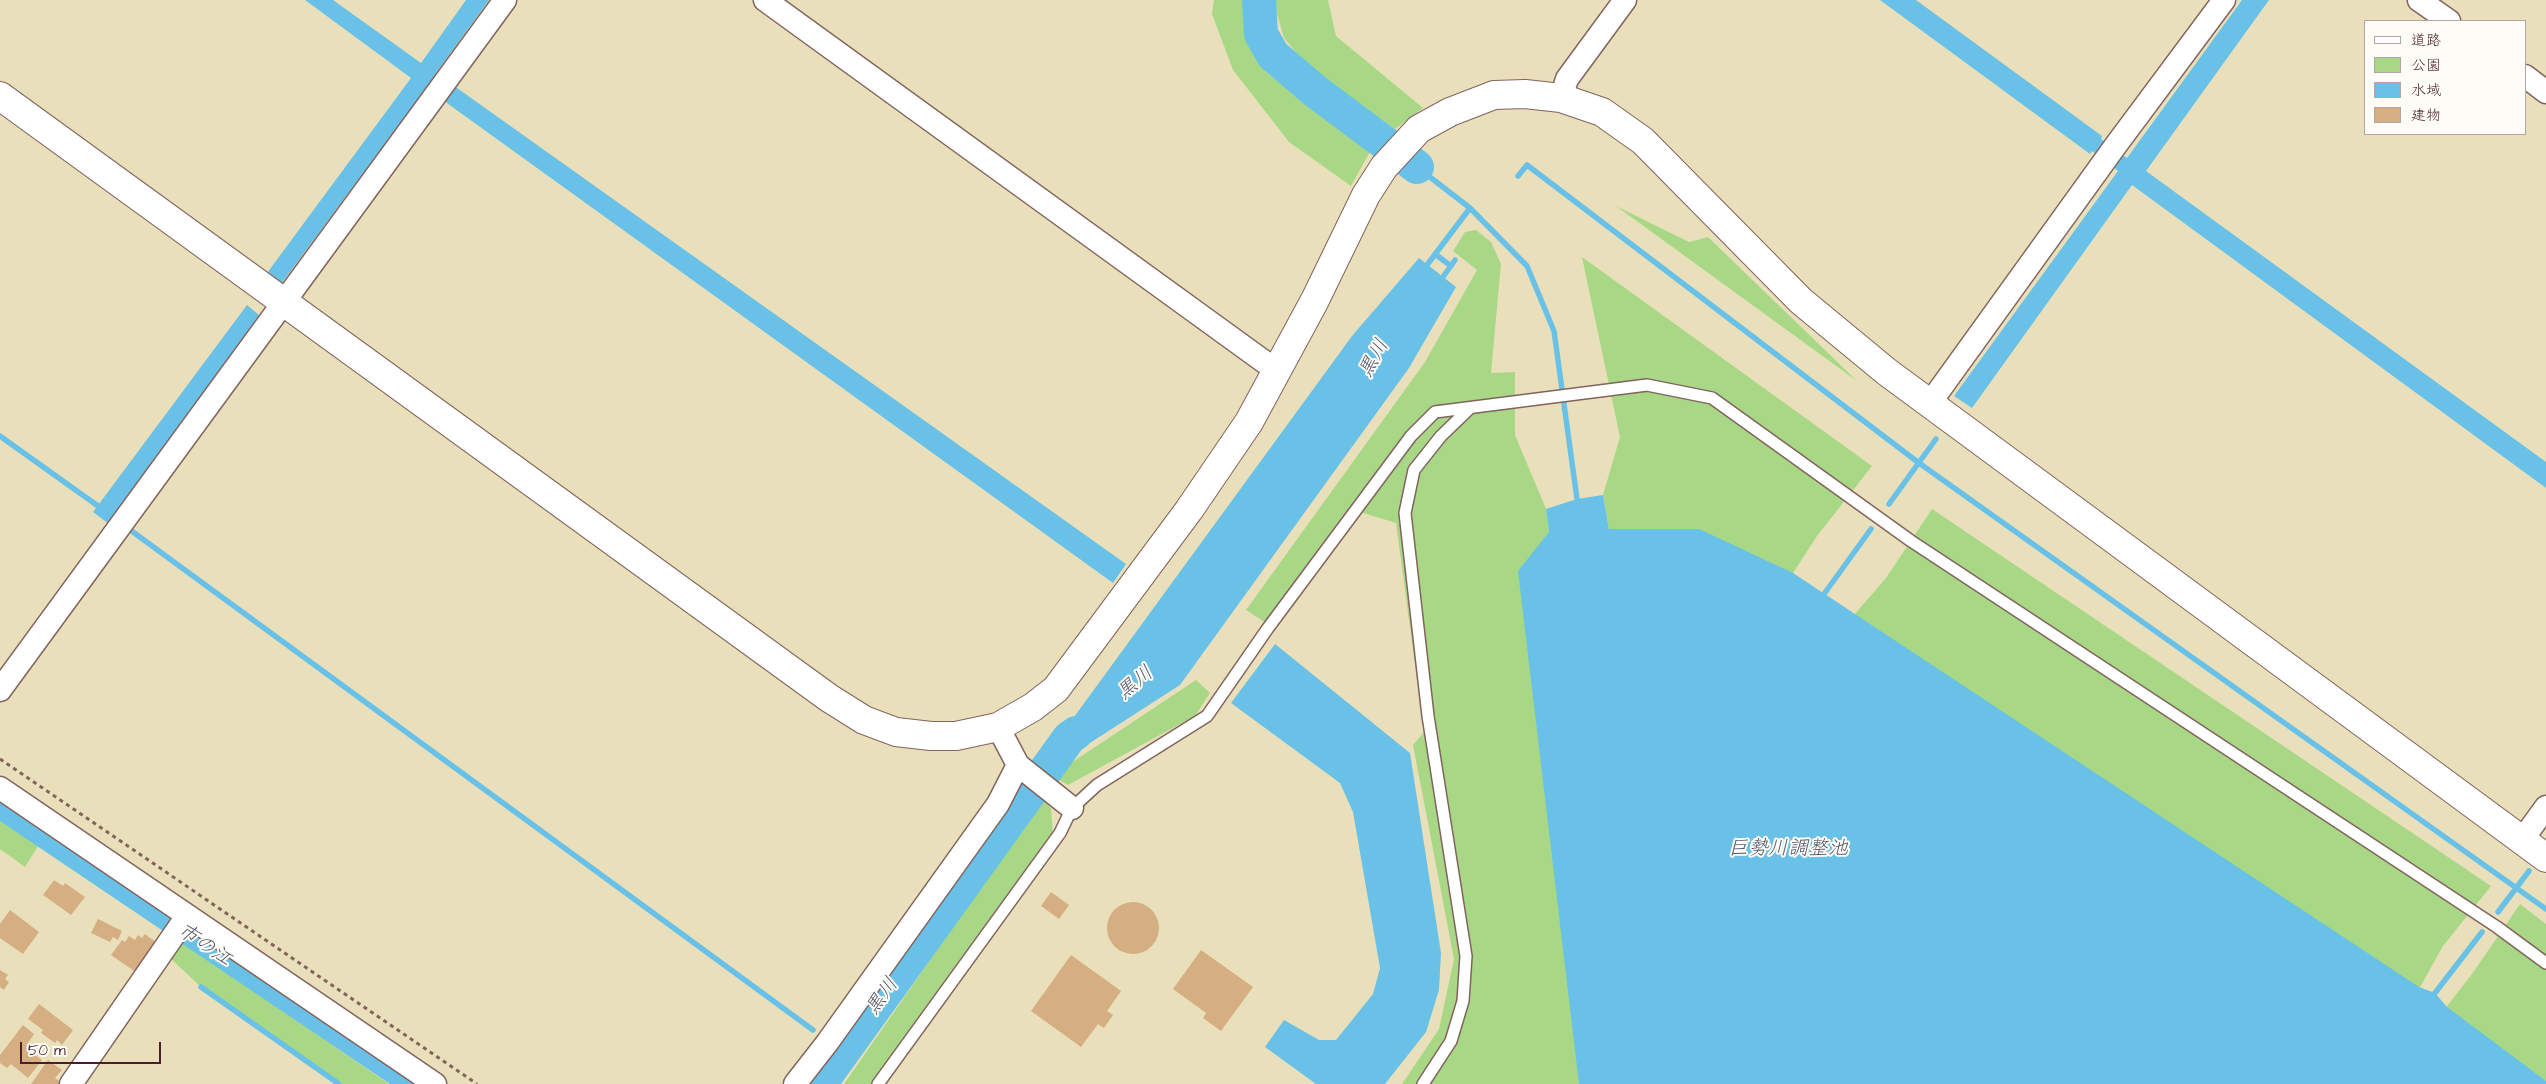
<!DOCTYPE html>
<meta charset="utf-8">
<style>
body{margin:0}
#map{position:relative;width:2546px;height:1084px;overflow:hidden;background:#e9e0bb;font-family:"Architects Daughter","Klee One",sans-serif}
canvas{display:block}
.legend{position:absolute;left:2364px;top:20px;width:162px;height:115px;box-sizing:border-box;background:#fdfcf7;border:1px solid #b5a4a5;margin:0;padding:6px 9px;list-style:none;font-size:15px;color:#4a1f2b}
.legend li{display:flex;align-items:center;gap:10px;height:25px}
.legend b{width:25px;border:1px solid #b5a4a5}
.scale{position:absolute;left:20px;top:1042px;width:141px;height:22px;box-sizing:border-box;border:2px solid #4a1f2b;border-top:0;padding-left:6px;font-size:15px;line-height:18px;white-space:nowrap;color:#4a1f2b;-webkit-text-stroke:4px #fdfcf7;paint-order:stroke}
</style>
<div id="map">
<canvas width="2546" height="1084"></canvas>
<ul class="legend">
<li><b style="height:6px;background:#fff"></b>道路</li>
<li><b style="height:14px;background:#a8d886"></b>公園</li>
<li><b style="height:14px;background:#6ac1e7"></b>水域</li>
<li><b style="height:14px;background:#d5ae81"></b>建物</li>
</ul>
<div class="scale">50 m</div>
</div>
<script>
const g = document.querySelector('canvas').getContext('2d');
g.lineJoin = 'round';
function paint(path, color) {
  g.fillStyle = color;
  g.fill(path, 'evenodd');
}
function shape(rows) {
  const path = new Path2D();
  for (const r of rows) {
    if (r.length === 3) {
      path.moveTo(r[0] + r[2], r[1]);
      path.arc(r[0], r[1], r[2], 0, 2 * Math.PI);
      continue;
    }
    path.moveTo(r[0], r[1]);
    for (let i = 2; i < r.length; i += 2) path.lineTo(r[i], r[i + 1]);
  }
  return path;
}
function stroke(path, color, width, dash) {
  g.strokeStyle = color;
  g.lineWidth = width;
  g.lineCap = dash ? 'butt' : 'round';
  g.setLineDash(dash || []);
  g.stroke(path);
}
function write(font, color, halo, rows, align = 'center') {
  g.font = font + ' "Architects Daughter","Klee One",sans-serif';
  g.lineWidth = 4;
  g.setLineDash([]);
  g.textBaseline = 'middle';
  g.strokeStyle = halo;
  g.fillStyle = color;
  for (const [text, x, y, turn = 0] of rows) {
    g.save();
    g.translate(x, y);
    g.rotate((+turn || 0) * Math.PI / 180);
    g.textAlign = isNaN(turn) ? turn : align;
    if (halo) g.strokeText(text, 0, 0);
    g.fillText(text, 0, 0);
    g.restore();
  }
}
paint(shape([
 [1214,0,1250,0,1248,11,1262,51,1288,82,1372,148,1351,186,1289,142,1233,70,1212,14],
 [1273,0,1328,0,1336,36,1423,108,1395,129,1310,69,1284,38],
 [1616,206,1689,242,1708,237,1857,381],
 [1476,230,1491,242,1501,264,1491,373,1515,372,1515,435,1546,509,1549,532,1609,529,1603,495,1620,437,1582,257,1872,466,1817,536,1793,573,1772,641,1590,1084,1402,1084,1439,1029,1454,959,1413,745,1424,732,1396,523,1350,509,1266,623,1246,610,1425,362,1477,270,1453,251,1465,232],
 [1932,509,2491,886,2443,946,2375,1068,2388,1082,2472,974,2520,904,2546,924,2546,1084,2236,1084,2203,1062,2195,1084,2095,1084,2075,1057,2030,1081,1973,1056,1928,972,1847,932,1800,958,1800,1004,1764,1032,1749,1084,1716,1084,1667,870,1705,828,1706,776,1776,724,1808,654,1854,615,1886,578],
 [1196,680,1210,693,1195,716,1068,785,1059,780,1068,765],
 [1042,799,1051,808,1053,835,878,1077,885,1084,844,1084],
 [0,817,40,843,25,867,0,849],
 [182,942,389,1084,339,1084,201,987,169,957]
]), '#a8d886');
paint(shape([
 [305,0,333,0,421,63,466,0,489,0,436,73,1126,564,1113,583,426,88,281,284,267,273,411,78],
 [1880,0,1916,0,2102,136,2101,139,2127,158,2242,0,2269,0,2146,171,2546,462,2546,488,2132,185,1972,408,1954,396,2118,171,2092,151,2090,154],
 [1419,258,1456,287,1409,368,1180,685,1065,759,1055,772,1039,765,1352,336],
 [247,305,259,315,109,524,93,512],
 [1603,495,1609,529,1699,529,1793,573,2419,987,2435,993,2447,1007,2546,1081,2546,1084,1579,1084,1518,571,1549,532,1546,509,1577,499],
 [1275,644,1410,753,1441,953,1439,990,1426,1032,1385,1084,1316,1084,1265,1047,1284,1020,1319,1040,1336,1040,1373,994,1380,968,1353,812,1340,783,1231,703]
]), '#6ac1e7');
stroke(shape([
 [1417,167,1470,208,1427,265],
 [1518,176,1527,165,1919,463,2546,909],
 [1470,208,1527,266,1554,331,1577,499],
 [1435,254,1451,266],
 [1443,277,1455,260],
 [0,436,98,506],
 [1889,504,1936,439],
 [133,532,813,1030],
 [1824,594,1871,529],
 [2498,912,2529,871],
 [201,987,339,1084],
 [2435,993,2482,932]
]), '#6ac1e7', 5.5);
stroke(shape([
 [0,809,408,1084]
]), '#6ac1e7', 20);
stroke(shape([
 [1259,0,1261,34,1273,55,1315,91,1417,167],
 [820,1084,1069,738,1076,733]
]), '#6ac1e7', 34);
paint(shape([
 [54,880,63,886,65,883,85,897,71,915,43,895],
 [1051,892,1069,905,1059,919,1041,906],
 [1133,928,26],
 [10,910,39,932,23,954,0,938,0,924],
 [98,919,122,931,118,940,113,937,110,942,91,933],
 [145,934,157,943,137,973,111,955,122,940,125,942,129,936,135,940,138,935,142,938],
 [1201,950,1253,987,1221,1031,1203,1018,1206,1013,1173,989],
 [1071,955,1121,991,1107,1011,1113,1015,1104,1028,1098,1024,1081,1047,1031,1011],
 [0,970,8,975,5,979,9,982,4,990,0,987],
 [39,1004,73,1030,62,1045,57,1040,55,1043,41,1033,43,1030,28,1019],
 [23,1025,34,1034,28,1043,38,1050,35,1055,42,1060,28,1078,11,1064,7,1068,0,1063,0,1055],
 [48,1060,62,1070,55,1078,61,1082,60,1084,31,1084]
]), '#d5ae81');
const service = shape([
 [878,1084,1060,833,1072,808,1097,785,1207,716,1268,628,1411,436,1435,412,1647,385,1712,398,1911,541,2497,927,2546,963],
 [1423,1084,1451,1041,1463,1001,1466,956,1428,716,1405,513,1414,470,1441,436,1469,409]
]);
const minor = shape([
 [765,0,1277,371],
 [2419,0,2449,21],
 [2525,76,2546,92],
 [1561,98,1567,79,1625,0],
 [1930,403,2116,145,2224,0],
 [0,690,505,0],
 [1018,765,1072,808],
 [0,788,435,1084],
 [2522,840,2546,807],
 [71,1084,187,916],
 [795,1084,827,1043,998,804,1018,765,998,727]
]);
const tertiary = shape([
 [0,96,829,698,864,720,896,732,931,736,956,736,998,727,1033,707,1056,689,1189,510,1249,422,1315,300,1366,195,1384,167,1419,129,1450,112,1494,95,1525,94,1561,98,1602,112,1643,141,1801,301,1887,372,2546,858]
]);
stroke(service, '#82635d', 14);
stroke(minor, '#82635d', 25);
stroke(tertiary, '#82635d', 30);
stroke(shape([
 [0,759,477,1084]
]), '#82635d', 3, [4, 4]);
stroke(service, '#fff', 11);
stroke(minor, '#fff', 22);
stroke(tertiary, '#fff', 28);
write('italic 20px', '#55586d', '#fdfcf7', [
 ["黒川",1375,359,-61],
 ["黒川",1136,684,-40],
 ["巨勢川調整池",1788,850],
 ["市の江",204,946,34],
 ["黒川",883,997,-54]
]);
</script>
